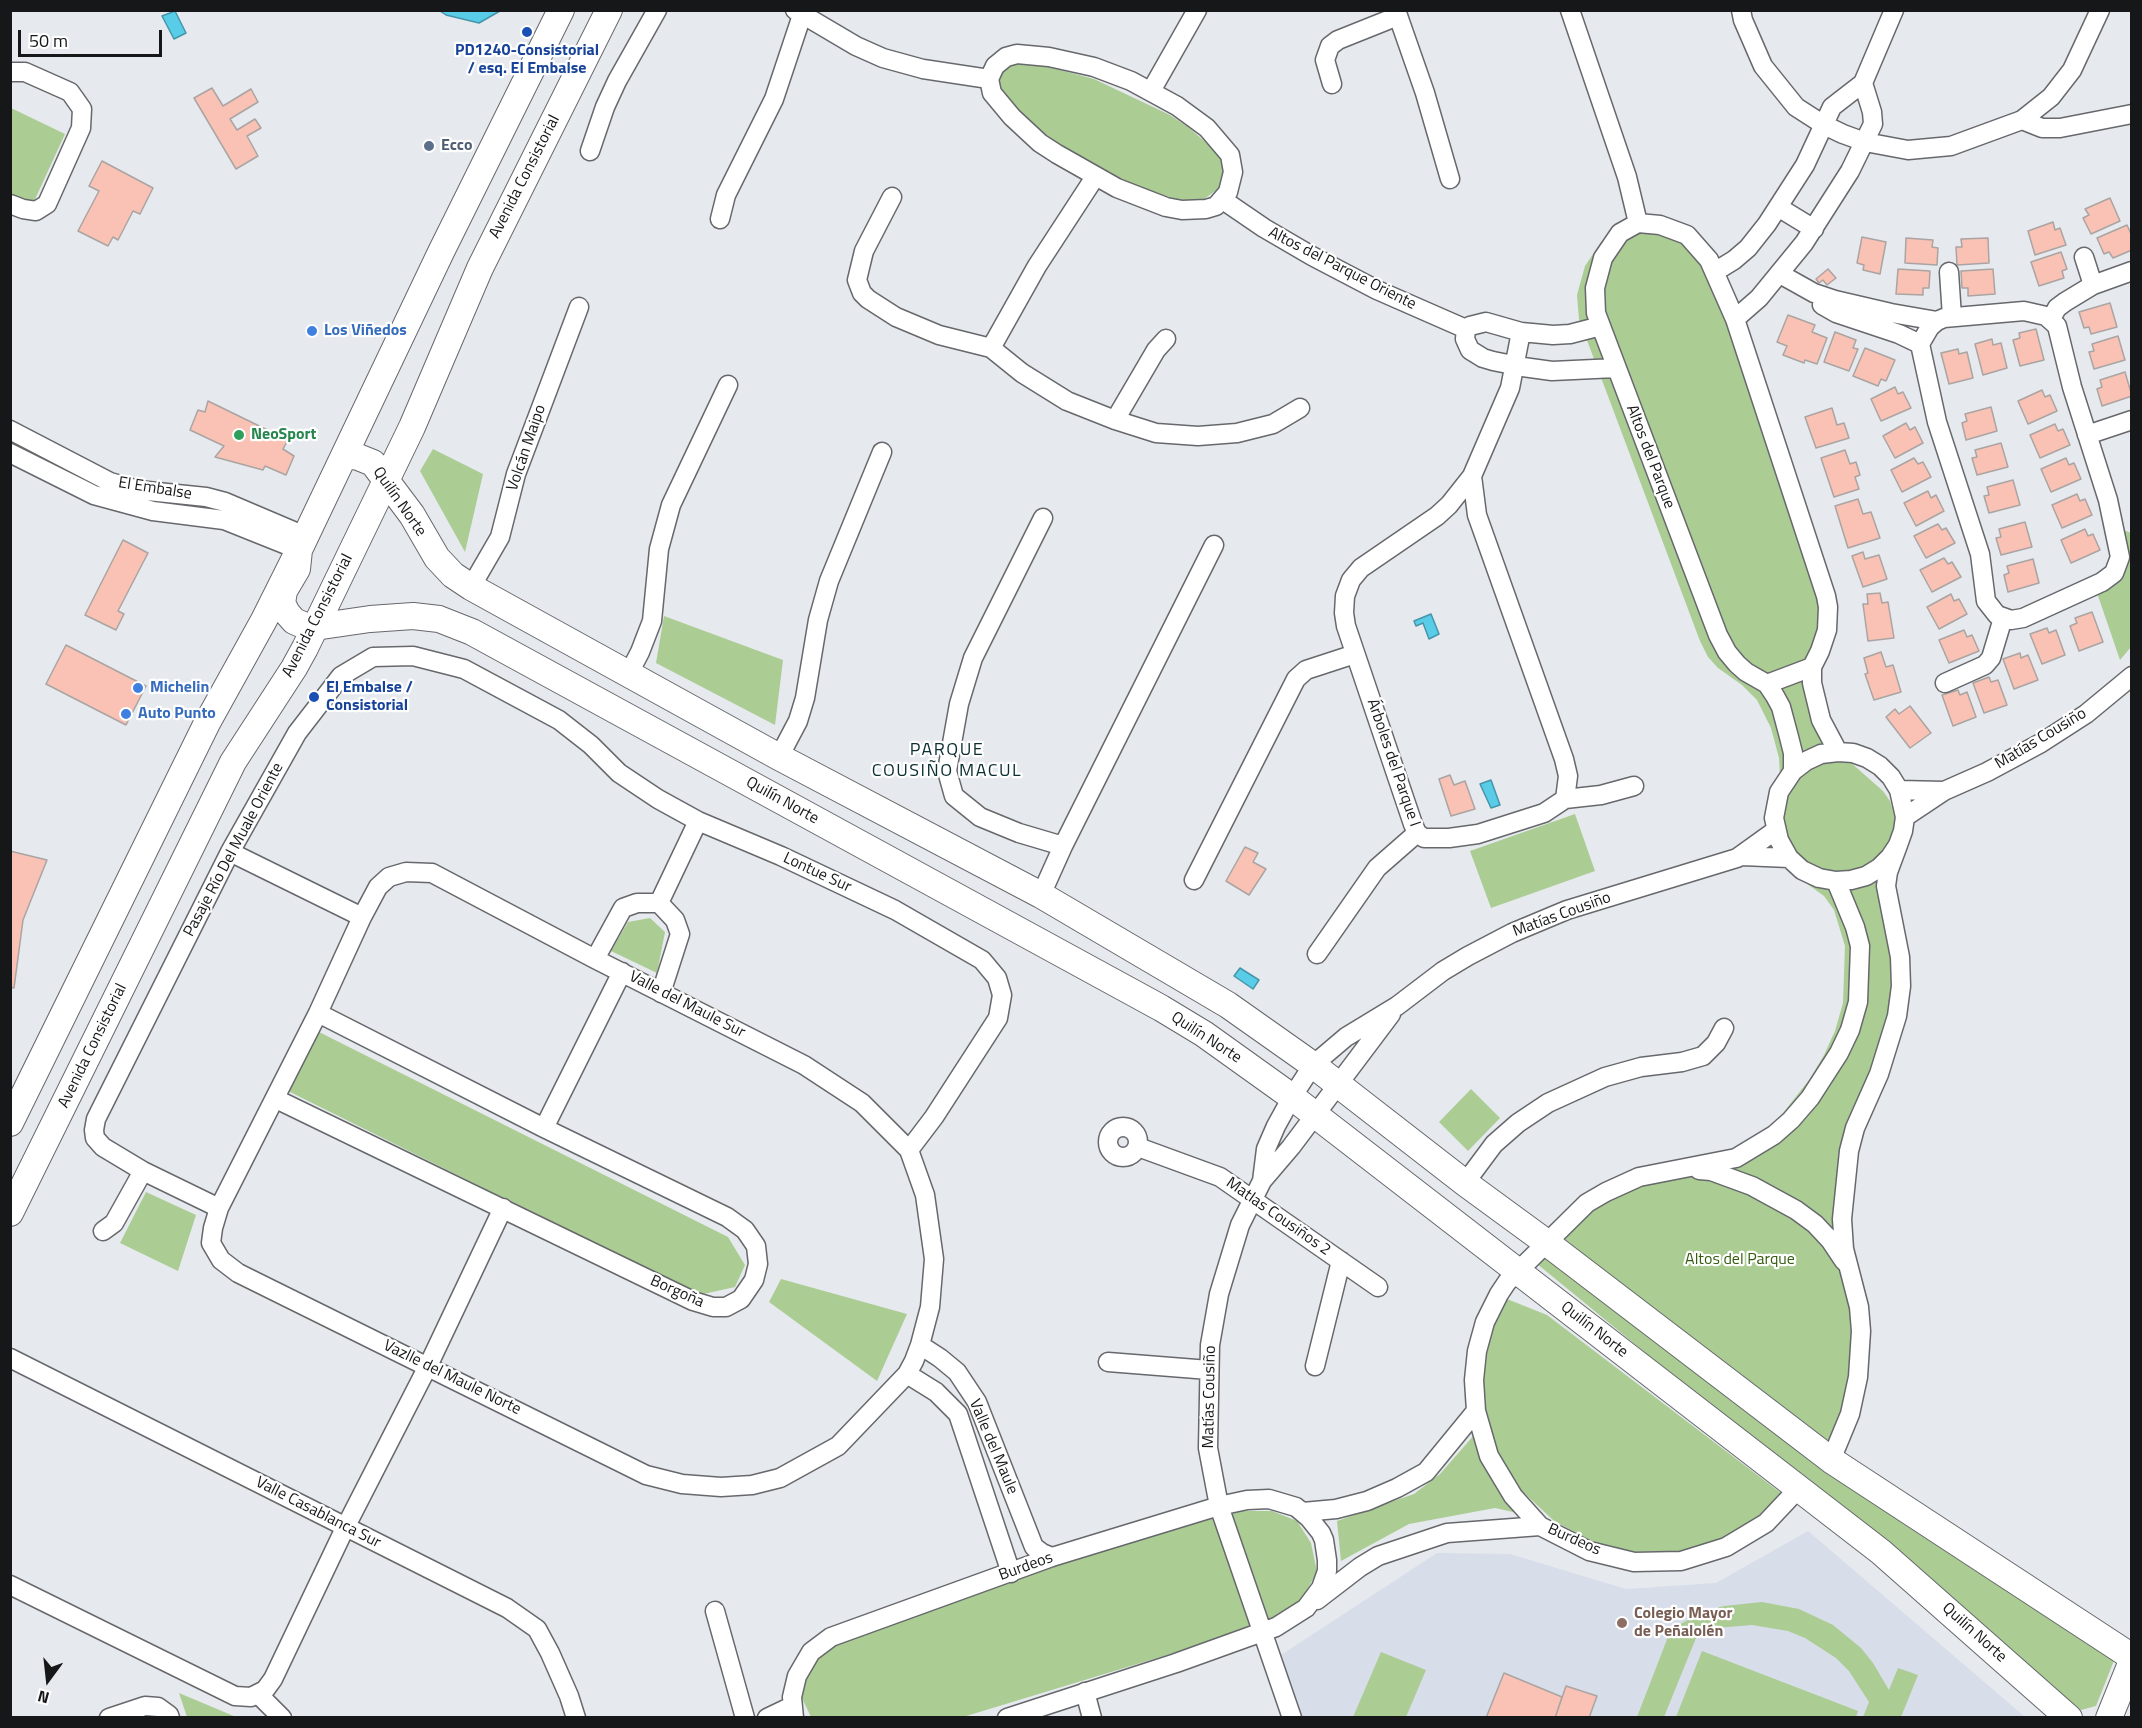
<!DOCTYPE html>
<meta charset="utf-8">
<style>
body{margin:0}
#map{position:relative;width:2142px;height:1728px;overflow:hidden;background:#e6e9ee;font-family:"Titillium Web",sans-serif}
canvas{display:block}
.frame{position:absolute;inset:0;border:12px solid #161718;pointer-events:none}
.north{position:absolute;left:18px;top:1650px;width:60px;height:60px;-webkit-text-stroke:4px #fff;paint-order:stroke;rotate:195deg;font-size:16px;font-weight:700;line-height:24px;text-align:center;color:#161718}
.north::after{content:'';display:block;margin:auto;width:21px;height:27px;background:#161718;clip-path:polygon(50% 0,100% 100%,50% 72%,0 100%)}
.scale{position:absolute;left:18px;top:30px;width:144px;height:27px;box-sizing:border-box;border:3px solid #161718;border-top:0;padding-left:8px;font-size:18px;line-height:21px;white-space:nowrap;color:#161718;-webkit-text-stroke:4px #fff;paint-order:stroke}
</style>
<div id="map">
<canvas width="2142" height="1728"></canvas>
<div class="frame"></div>
<div class="north">N</div>
<div class="scale">50 m</div>
</div>
<script>
const g = document.querySelector('canvas').getContext('2d');
g.lineJoin = 'round';
function paint(path, color) {
  g.fillStyle = color;
  g.fill(path, 'evenodd');
}
function shape(rows) {
  const path = new Path2D();
  for (const r of rows) {
    if (r.length === 3) {
      path.moveTo(r[0] + r[2], r[1]);
      path.arc(r[0], r[1], r[2], 0, 2 * Math.PI);
      continue;
    }
    path.moveTo(r[0], r[1]);
    for (let i = 2; i < r.length; i += 2) path.lineTo(r[i], r[i + 1]);
  }
  return path;
}
function stroke(path, color, width, dash) {
  g.strokeStyle = color;
  g.lineWidth = width;
  g.lineCap = dash ? 'butt' : 'round';
  g.setLineDash(dash || []);
  g.stroke(path);
}
function write(font, color, halo, rows, align = 'center') {
  g.font = font + ' "Titillium Web",sans-serif';
  g.lineWidth = 4.5;
  g.setLineDash([]);
  g.textBaseline = 'middle';
  g.strokeStyle = halo;
  g.fillStyle = color;
  for (const [text, x, y, turn = 0] of rows) {
    g.save();
    g.translate(x, y);
    g.rotate((+turn || 0) * Math.PI / 180);
    g.textAlign = isNaN(turn) ? turn : align;
    if (halo) g.strokeText(text, 0, 0);
    g.fillText(text, 0, 0);
    g.restore();
  }
}
paint(shape([
 [1808,1531,2025,1717,1300,1717,1278,1657,1437,1553,1510,1554,1626,1589,1716,1583]
]), '#d7dde9');
paint(shape([
 [1014,63,1037,64,1094,79,1170,115,1188,127,1217,152,1221,160,1224,176,1218,189,1204,199,1193,201,1176,199,1127,183,1064,149,1015,109,1003,97,997,82,1000,74,1008,65],
 [11,108,65,134,31,208,11,199],
 [1627,229,1673,233,1706,262,1827,593,1816,687,1841,754,1883,791,1890,801,1894,814,1896,825,1892,939,1893,1015,1845,1150,1855,1308,1852,1392,1825,1453,1544,1235,1571,1206,1590,1195,1738,1152,1775,1123,1809,1080,1824,1055,1835,1031,1843,1003,1845,946,1834,910,1824,896,1792,873,1785,865,1779,758,1771,728,1757,700,1742,685,1718,668,1708,657,1700,641,1579,319,1577,295,1585,266,1601,242,1613,233],
 [433,449,483,474,465,552,420,471],
 [2121,529,2131,533,2131,647,2120,660,2096,590,2110,584],
 [664,616,783,660,775,725,656,663],
 [1575,814,1595,871,1491,908,1470,851],
 [650,918,665,932,657,973,611,951,628,922],
 [315,1030,728,1237,745,1265,735,1287,699,1295,286,1090],
 [1471,1089,1500,1118,1468,1151,1439,1122],
 [146,1192,196,1215,178,1271,120,1243],
 [1547,1254,2115,1658,2096,1706,2081,1710,1536,1263],
 [781,1279,907,1314,877,1381,769,1302],
 [1507,1299,1547,1315,1781,1493,1760,1515,1722,1538,1680,1551,1635,1552,1592,1542,1553,1520,1521,1490,1510,1472,1498,1452,1486,1409,1484,1381,1487,1353,1494,1325],
 [1475,1434,1522,1514,1495,1508,1409,1524,1341,1561,1337,1521,1414,1494,1440,1474],
 [1224,1511,1272,1511,1297,1521,1311,1543,1317,1572,1301,1601,1259,1627,963,1717,811,1717,800,1694,802,1680,816,1657,834,1642,1026,1570],
 [1762,1602,1799,1609,1833,1625,1861,1648,1873,1663,1889,1690,1898,1668,1918,1675,1901,1717,1863,1717,1869,1702,1849,1671,1836,1658,1805,1638,1788,1631,1752,1625,1716,1628,1698,1633,1664,1717,1637,1717,1671,1629,1705,1611,1724,1606],
 [1702,1651,1858,1711,1856,1717,1676,1717],
 [1381,1652,1426,1670,1406,1717,1353,1717],
 [179,1693,236,1717,187,1717]
]), '#abcd94');
const water = shape([
 [175,11,186,33,174,39,162,16,175,11],
 [440,11,500,11,479,23,446,15,440,11],
 [1431,614,1439,634,1429,639,1423,623,1416,626,1414,621,1431,614],
 [1491,780,1500,805,1491,808,1480,784,1491,780],
 [1240,968,1259,980,1253,989,1234,976,1240,968]
]);
paint(water, '#59cce8');
stroke(water, '#4596aa', 1.5);
const building = shape([
 [212,88,223,106,251,89,258,102,230,119,237,130,255,119,261,128,247,136,258,156,236,169,194,98,212,88],
 [102,161,153,188,140,214,133,211,118,240,113,237,108,246,78,231,99,191,89,186,102,161],
 [2110,198,2120,221,2091,234,2083,218,2089,215,2085,209,2110,198],
 [2053,222,2055,230,2060,228,2066,245,2035,255,2028,231,2053,222],
 [2127,225,2132,236,2132,250,2113,258,2109,252,2104,254,2097,238,2127,225],
 [1862,237,1886,242,1880,274,1863,270,1864,265,1857,263,1862,237],
 [1906,238,1933,240,1932,247,1938,248,1937,265,1905,263,1906,238],
 [1988,238,1989,263,1957,265,1956,247,1962,247,1961,239,1988,238],
 [2061,252,2067,269,2062,271,2064,278,2039,286,2031,262,2061,252],
 [1828,269,1836,278,1827,285,1823,280,1819,283,1816,279,1828,269],
 [1898,269,1930,271,1929,288,1923,288,1923,295,1896,294,1898,269],
 [1993,269,1995,294,1968,296,1968,288,1962,288,1961,271,1993,269],
 [2110,303,2117,327,2091,334,2089,327,2084,328,2079,312,2110,303],
 [1788,315,1815,325,1812,332,1827,338,1817,364,1805,360,1804,363,1783,355,1787,346,1777,342,1788,315],
 [2036,329,2044,360,2020,366,2013,340,2020,338,2019,333,2036,329],
 [1835,332,1856,340,1853,348,1858,349,1849,371,1824,362,1835,332],
 [2118,336,2125,360,2094,369,2089,352,2094,351,2092,344,2118,336],
 [1992,339,1993,345,2001,343,2007,368,1983,375,1975,344,1992,339],
 [1865,348,1895,360,1886,381,1881,379,1878,386,1853,376,1865,348],
 [1958,349,1959,354,1967,352,1973,378,1949,384,1941,353,1958,349],
 [2125,372,2132,396,2102,406,2097,389,2102,387,2100,380,2125,372],
 [1895,387,1898,394,1903,392,1911,408,1881,421,1871,399,1895,387],
 [2042,390,2045,397,2050,395,2057,411,2028,424,2018,401,2042,390],
 [208,401,288,440,283,449,294,456,286,475,265,466,263,470,215,457,224,446,190,430,198,410,205,412,208,401],
 [1991,407,1997,431,1966,440,1962,423,1967,421,1965,414,1991,407],
 [1832,408,1837,425,1844,423,1849,438,1816,448,1805,417,1832,408],
 [1906,423,1910,430,1915,427,1923,443,1895,458,1883,436,1906,423],
 [2055,424,2058,431,2063,429,2070,445,2040,458,2030,435,2055,424],
 [2001,443,2008,467,1977,475,1972,458,1977,457,1975,450,2001,443],
 [1845,450,1850,464,1856,462,1860,475,1855,477,1859,489,1834,497,1821,458,1845,450],
 [1914,458,1918,464,1923,462,1931,477,1902,492,1891,470,1914,458],
 [2066,458,2069,465,2074,463,2081,479,2051,492,2041,469,2066,458],
 [2013,480,2020,505,1989,513,1984,496,1989,495,1987,487,2013,480],
 [1928,491,1931,498,1936,495,1944,511,1916,526,1904,503,1928,491],
 [2077,494,2080,501,2085,499,2092,515,2062,528,2052,505,2077,494],
 [1858,499,1863,514,1871,512,1880,538,1848,548,1835,506,1858,499],
 [2025,522,2032,547,2001,555,1996,538,2001,537,1999,529,2025,522],
 [1938,524,1942,530,1946,528,1955,543,1926,558,1914,536,1938,524],
 [2085,529,2088,536,2093,534,2100,550,2071,563,2061,540,2085,529],
 [123,540,148,553,118,611,124,614,116,630,85,615,123,540],
 [1863,552,1865,559,1879,555,1887,579,1863,587,1852,556,1863,552],
 [1944,558,1948,564,1952,562,1961,577,1932,592,1920,570,1944,558],
 [2033,559,2039,583,2008,592,2004,575,2009,573,2007,566,2033,559],
 [1880,593,1882,603,1888,602,1894,638,1868,641,1863,604,1868,604,1867,594,1880,593],
 [1951,594,1954,601,1959,599,1967,614,1939,629,1927,607,1951,594],
 [2092,612,2103,642,2079,651,2070,626,2077,623,2075,618,2092,612],
 [2047,628,2049,633,2056,630,2065,655,2042,664,2030,634,2047,628],
 [1964,630,1967,637,1972,635,1979,651,1949,663,1939,640,1964,630],
 [66,645,146,686,126,725,46,684,66,645],
 [1881,652,1886,667,1893,665,1901,692,1874,700,1865,674,1868,673,1864,658,1881,652],
 [2020,653,2021,658,2028,655,2038,680,2014,689,2003,659,2020,653],
 [1989,677,1991,682,1998,680,2007,705,1984,713,1973,683,1989,677],
 [1958,690,1960,695,1967,692,1976,717,1953,726,1942,695,1958,690],
 [1910,706,1931,733,1910,748,1886,717,1895,709,1899,714,1910,706],
 [1450,775,1454,785,1465,781,1475,809,1451,816,1439,779,1450,775],
 [1245,847,1258,853,1253,862,1266,869,1249,895,1226,881,1245,847],
 [10,851,47,860,23,920,14,988,10,987,10,851],
 [1504,1673,1562,1697,1555,1718,1486,1718,1504,1673],
 [1566,1686,1597,1696,1589,1718,1555,1718,1566,1686]
]);
paint(building, '#f9c2b5');
stroke(building, '#aaa4a2', 1.5);
const street = shape([
 [795,10,856,46,883,58,923,69,989,79],
 [1396,10,1425,93,1450,179],
 [1570,10,1627,177,1638,223],
 [1741,10,1743,20,1763,66,1796,107,1824,125,1843,134,1865,142,1908,150,1951,146,2022,120,2051,97,2072,70,2100,10],
 [1017,54,1049,57,1094,67,1131,81,1177,106,1207,128,1230,155,1233,172,1228,192,1216,206,1206,209,1182,210,1166,207,1117,188,1057,154,1040,143,1012,117,992,93,989,79,995,66,1006,57,1017,54],
 [10,72,25,72,70,92,82,109,81,128,47,204,36,211,23,209,10,204],
 [1332,84,1325,60,1330,46,1338,40,1398,16],
 [1151,91,1197,10],
 [2022,120,2042,128,2060,128,2132,114],
 [590,151,605,107,617,81,657,10],
 [892,197,864,251,857,280,862,293,868,299,896,317,939,335,991,348,1022,373,1067,401,1115,420,1156,433,1198,436,1237,433,1273,424,1300,408],
 [1223,200,1264,228,1312,256,1377,290,1466,329],
 [1778,207,1814,229],
 [720,219,726,195,774,99,802,15],
 [2084,257,2093,285],
 [1716,271,1734,260,1748,248,1767,224,1805,165,1832,107,1863,83,1894,10],
 [1949,272,1952,317],
 [1780,274,1814,293,1835,300,1891,313,1937,321],
 [1822,305,1836,313,1899,334,1920,344],
 [2024,311,2046,316,2057,326,2072,387,2108,500,2120,557,2114,573,2102,582,2023,618,2011,620,1997,615,1986,601,1980,554,1937,422,1920,344,1930,327,1937,321,1944,318,2024,311],
 [1735,319,1759,298,1804,243,1850,171,1873,124,1872,112,1863,83],
 [2051,319,2057,308,2065,302,2093,285,2132,271],
 [1466,329,1465,339,1470,350,1483,358,1493,361,1523,367,1552,371,1616,368],
 [1466,329,1470,326,1486,322,1521,332,1553,335,1570,334,1601,326],
 [991,348,1037,266,1095,177],
 [1115,420,1156,350,1166,339],
 [10,430,110,482,138,490,206,497,225,502,305,536],
 [2087,435,2132,420],
 [10,453,94,495,153,511,224,520,299,550],
 [1472,476,1477,515,1564,759,1568,776,1565,799,1544,813,1478,834,1449,838,1424,838,1417,833,1413,824,1346,626,1344,613,1345,596,1351,580,1361,568,1437,516,1449,505,1472,476,1510,388,1521,332],
 [1043,518,973,658,959,704,947,771,954,796,980,817,1019,833,1063,846,1214,545],
 [471,587,500,537,516,474,579,307],
 [628,675,640,652,652,621,659,549,671,505,728,385],
 [1945,683,1985,665,1991,658,2003,618],
 [1767,684,1812,667],
 [779,757,798,721,805,698,818,620,829,581,882,452],
 [1793,771,1793,753,1789,737,1781,707,1775,696,1767,684,1746,672,1737,664,1727,652,1718,635,1596,313,1595,288,1603,258,1620,233,1638,223,1660,225,1687,235,1709,260,1735,319,1826,596,1828,607,1827,630,1820,651,1812,667,1812,683,1821,720,1838,752],
 [1899,790,1944,791],
 [1565,799,1601,795,1634,786],
 [1905,817,1944,791,1987,772,2041,743,2086,714,2132,676],
 [230,852,362,917],
 [1742,856,1789,858],
 [406,872,432,873,595,959,804,1065,862,1103,909,1150,925,1195,934,1259,930,1307,920,1345,914,1361,907,1374,838,1446,780,1478,752,1485,721,1487,682,1484,646,1475,238,1273,221,1260,211,1243,213,1228,219,1208,318,1013,362,917,378,887,389,877,406,872],
 [1194,880,1296,679,1306,670,1355,654],
 [1041,895,1063,846],
 [659,903,698,821],
 [1317,954,1377,868,1417,833],
 [595,959,623,908,637,903,659,903,675,920,680,934,661,993],
 [276,1099,693,1301,713,1307,726,1307,741,1299,754,1280,758,1264,756,1246,745,1230,727,1217,544,1128,318,1013],
 [1123,1142,15],
 [544,1128,622,972],
 [1138,1147,1220,1177,1378,1287],
 [1699,1170,1711,1171,1752,1186,1796,1210,1815,1224,1830,1240,1844,1261],
 [1262,1181,1291,1147,1391,1014],
 [1465,1183,1494,1144,1518,1123,1548,1103,1605,1077,1641,1067,1682,1062,1703,1056,1716,1043,1724,1028],
 [219,1208,143,1171,103,1147,95,1138,94,1130,96,1119,230,852,297,733,341,676,373,657,413,656,464,669,559,720,591,745,619,773,658,799,698,821,781,856,895,910,982,960,997,978,1002,995,998,1018,934,1117,909,1150],
 [103,1231,114,1223,143,1171],
 [920,1345,940,1358,957,1372,977,1402,1034,1547,1042,1553,1052,1557],
 [10,1358,507,1608,537,1629,550,1653,569,1696,576,1718],
 [1108,1362,1209,1370],
 [1315,1366,1341,1261],
 [907,1374,936,1392,958,1414,1011,1573],
 [1831,1460,1850,1414,1858,1377,1861,1331,1859,1307,1844,1249,1842,1219,1849,1151,1855,1128,1879,1074,1897,1016,1901,986,1900,957,1886,886,1888,872,1898,845,1903,831,1905,817,1899,790,1891,777,1880,766,1867,758,1853,753,1838,752,1821,754,1806,761,1793,771,1779,792,1774,818,1779,840,1789,858,1802,870,1819,878,1836,881,1851,880,1866,876,1879,868,1890,857,1898,845],
 [1798,1489,1766,1523,1726,1547,1681,1561,1634,1562,1589,1551,1540,1526,1513,1496,1489,1456,1476,1411,1474,1380,1477,1351,1485,1322,1499,1294,1507,1282,1587,1203,1606,1192,1639,1177,1736,1158,1774,1135,1791,1120,1810,1098,1839,1053,1850,1030,1858,1002,1860,946,1855,927,1836,881],
 [1303,1512,1336,1509,1367,1501,1397,1488,1426,1472,1476,1411],
 [10,1585,235,1696,251,1697,265,1690,273,1679,345,1528,428,1366,503,1208],
 [1317,1600,1360,1567,1378,1556,1447,1533,1540,1526],
 [715,1611,745,1718],
 [1085,1692,1092,1718],
 [258,1694,282,1718],
 [109,1718,145,1706,158,1707,169,1715,170,1718],
 [767,1718,792,1706],
 [794,1718,792,1697,797,1676,811,1652,831,1637,1052,1557,1219,1506,1247,1500,1269,1499,1296,1507,1309,1518,1321,1533,1324,1540,1327,1560,1327,1571,1321,1588,1306,1608,1276,1627,1176,1663,1007,1718],
 [1292,1718,1219,1506,1208,1448,1210,1345,1219,1294,1240,1225,1262,1181,1266,1149,1276,1126,1292,1097,1313,1065,1346,1037,1397,1006,1443,971,1468,956,1512,933,1567,910,1737,858,1776,830]
]);
const secondary = shape([
 [345,455,358,457,373,463,412,515,437,558,453,575,471,587,779,757,1041,895,1228,1005,1313,1065,1465,1183,1547,1243,1831,1460,2132,1657],
 [299,550,297,569,284,591,282,603,287,613,294,621,303,625,315,627,370,619,413,616,439,619,472,632,1161,1008,1204,1034,1292,1097,1881,1552,2069,1718],
 [10,1123,207,723,264,620,299,550,441,252,561,10],
 [10,1213,233,762,294,668,305,648,412,427,480,268,609,10],
 [2109,1718,2132,1661]
]);
stroke(street, '#66686c', 21);
stroke(secondary, '#66686c', 28);
stroke(street, '#fff', 18);
stroke(secondary, '#fff', 26);
for (const [x, y, r, color] of [
 [527,32,6,"#1a4fb4"],
 [429,146,6,"#5c6f8a"],
 [312,331,6,"#3f7fe0"],
 [239,435,6,"#2e9e5b"],
 [138,688,6,"#3f7fe0"],
 [314,697,6,"#1a4fb4"],
 [126,714,6,"#3f7fe0"],
 [1622,1623,6,"#8d6e63"]
]) {
  const dot = new Path2D();
  dot.arc(x, y, r, 0, 2 * Math.PI);
  g.fillStyle = color;
  g.fill(dot);
  stroke(dot, '#fff', 2);
}
write('bold 16px', '#164399', '#fff', [
 ["PD1240-Consistorial",527,51],
 ["/ esq. El Embalse",527,69],
 ["El Embalse /",326,688,"left"],
 ["Consistorial",326,706,"left"]
]);
write('bold 16px', '#4e5e75', '#fff', [
 ["Ecco",441,146]
], 'left');
write('16px', '#161718', '#fff', [
 ["Avenida Consistorial",525,177,-63],
 ["Altos del Parque Oriente",1342,269,27],
 ["Volcán Maipo",527,448,-71],
 ["Altos del Parque",1650,457,69],
 ["El Embalse",155,489,9],
 ["Quilín Norte",399,502,55],
 ["Avenida Consistorial",318,616,-63],
 ["Matías Cousiño",2041,739,-31],
 ["Árboles del Parque I",1393,763,71],
 ["Quilín Norte",782,801,29],
 ["Pasaje Río Del Muale Oriente",234,850,-62],
 ["Lontue Sur",817,873,25],
 ["Matías Cousiño",1562,915,-20],
 ["Valle del Maule Sur",687,1005,27],
 ["Quilín Norte",1206,1038,33],
 ["Avenida Consistorial",93,1046,-64],
 ["MatIas Cousiños 2",1278,1217,35],
 ["Borgoña",677,1292,24],
 ["Quilín Norte",1594,1330,38],
 ["Vazlle del Maule Norte",452,1378,26],
 ["Matías Cousiño",1210,1397,-89],
 ["Valle del Maule",993,1447,67],
 ["Valle Casablanca Sur",318,1513,27],
 ["Burdeos",1574,1540,24],
 ["Burdeos",1026,1567,-20],
 ["Quilín Norte",1974,1633,42]
]);
write('bold 16px', '#366cbe', '#fff', [
 ["Los Viñedos",324,331],
 ["Michelin",150,688],
 ["Auto Punto",138,714]
], 'left');
write('bold 16px', '#27864d', '#fff', [
 ["NeoSport",251,435]
], 'left');
write('16px', '#355c0e', '#fff', [
 ["Altos del Parque",1740,1260]
]);
write('bold 16px', '#785e54', '#fff', [
 ["Colegio Mayor",1634,1614],
 ["de Peñalolén",1634,1632]
], 'left');
g.letterSpacing = '1.5px';
write('18px', '#0b2f32', '#fff', [
 ["PARQUE",947,751],
 ["COUSIÑO MACUL",947,772]
]);
g.letterSpacing = '0px';
</script>
